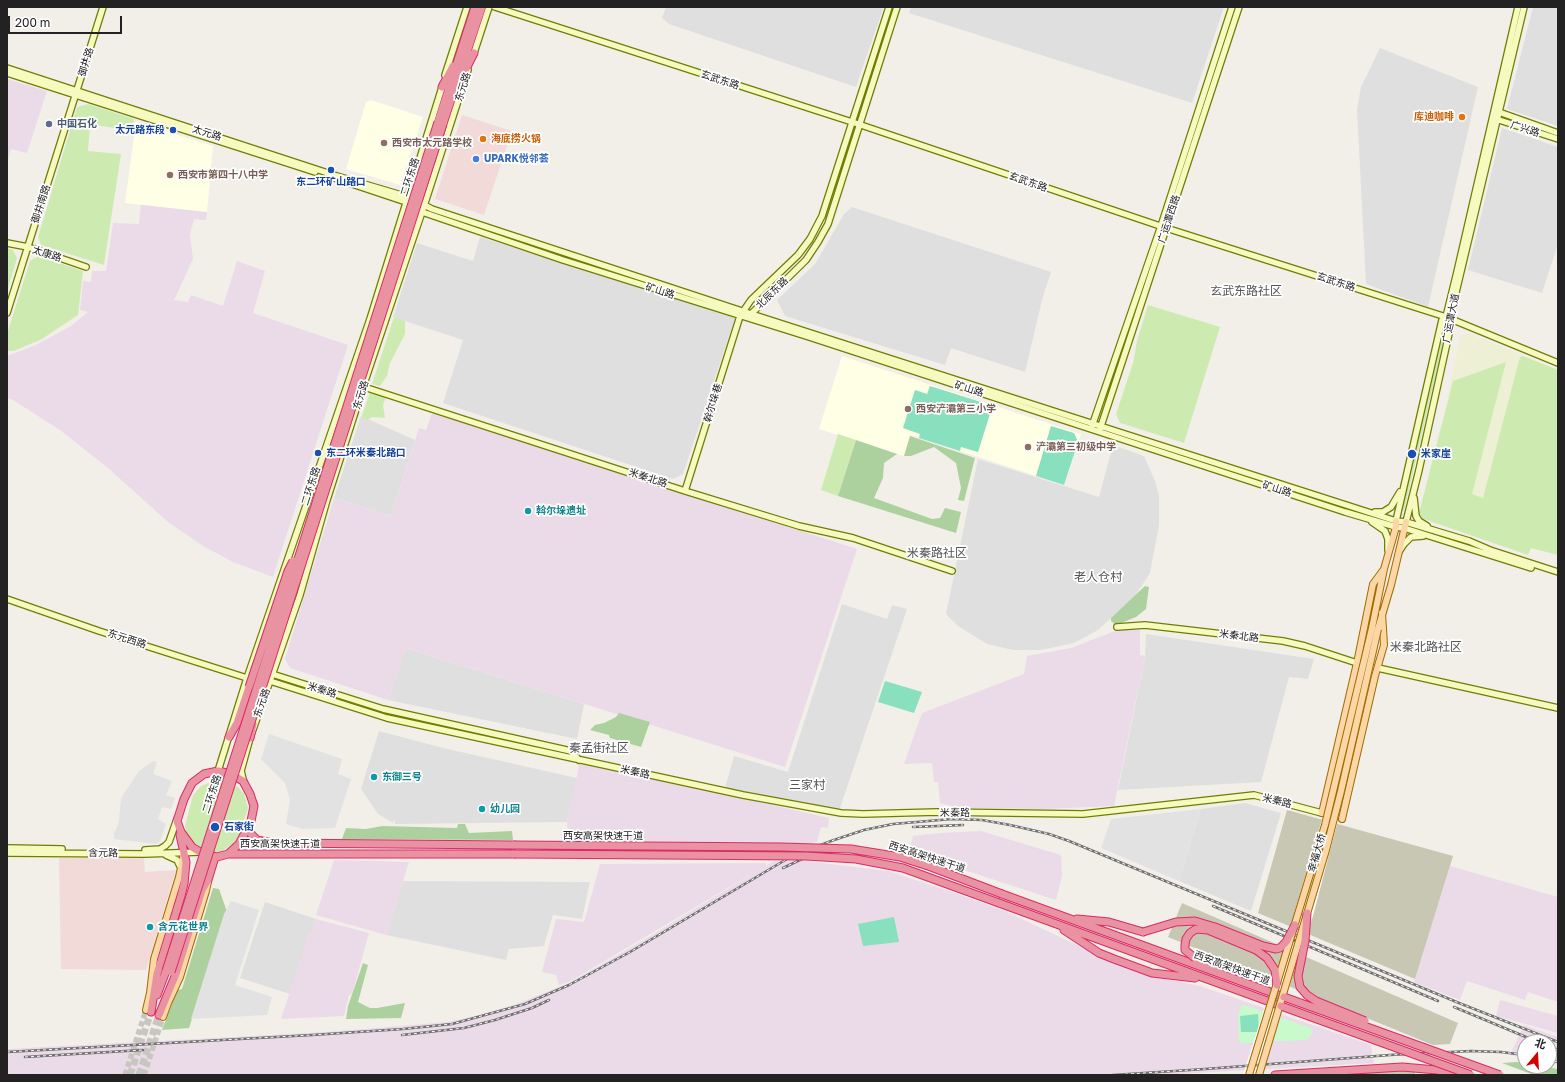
<!DOCTYPE html>
<meta charset="utf-8">
<style>
body{margin:0}
#map{position:relative;width:1565px;height:1082px;overflow:hidden;background:#f2efe9;font-family:"Golos Text","Noto Sans SC",sans-serif}
canvas{display:block}
.frame{position:absolute;inset:0;border:8px solid #222;pointer-events:none}
.north{position:absolute;left:1517px;top:1034px;width:40px;height:40px;box-sizing:border-box;background:#fff;border:1px solid #a7a7a7;border-radius:50%;rotate:18deg;font-size:11px;font-weight:700;line-height:16px;text-align:center;color:#222}
.north::after{content:'';display:block;margin:auto;width:14px;height:18px;background:#d40000;clip-path:polygon(50% 0,100% 100%,50% 72%,0 100%)}
.scale{position:absolute;left:8px;top:16px;width:114px;height:18px;box-sizing:border-box;border:2px solid #222;border-top:0;padding-left:5px;font-size:12px;line-height:14px;white-space:nowrap;color:#222;-webkit-text-stroke:3px #fff;paint-order:stroke}
</style>
<div id="map">
<canvas width="1565" height="1082"></canvas>
<div class="frame"></div>
<div class="north">北</div>
<div class="scale">200 m</div>
</div>
<script>
const g = document.querySelector('canvas').getContext('2d');
g.lineJoin = 'round';
function paint(path, color) {
  g.fillStyle = color;
  g.fill(path, 'evenodd');
}
function shape(rows) {
  const path = new Path2D();
  for (const r of rows) {
    path.moveTo(r[0], r[1]);
    for (let i = 2; i < r.length; i += 2) path.lineTo(r[i], r[i + 1]);
  }
  return path;
}
function stroke(path, color, width, dash) {
  g.strokeStyle = color;
  g.lineWidth = width;
  g.lineCap = dash ? 'butt' : 'round';
  g.setLineDash(dash || []);
  g.stroke(path);
}
function write(font, color, halo, rows, align = 'center') {
  g.font = font + ' "Golos Text","Noto Sans SC",sans-serif';
  g.lineWidth = 3.5;
  g.setLineDash([]);
  g.textBaseline = 'middle';
  g.strokeStyle = halo;
  g.fillStyle = color;
  for (const [text, x, y, turn = 0] of rows) {
    g.save();
    g.translate(x, y);
    g.rotate((+turn || 0) * Math.PI / 180);
    g.textAlign = isNaN(turn) ? turn : align;
    if (halo) g.strokeText(text, 0, 0);
    g.fillText(text, 0, 0);
    g.restore();
  }
}
paint(shape([
 [666,7,876,7,883,9,856,87,669,24,662,18],
 [911,7,1224,7,1192,103,909,13],
 [1533,7,1558,7,1558,126,1507,109],
 [1380,48,1478,87,1428,307,1366,284,1357,109,1361,87],
 [1502,128,1558,147,1558,244,1542,293,1468,270],
 [852,207,1051,272,1043,296,1025,372,951,348,945,365,785,316,777,300,815,264,844,214],
 [480,237,735,318,683,474,673,479,443,403,463,340,393,317,417,243,473,261],
 [361,416,415,440,391,516,334,498],
 [1113,445,1144,456,1155,481,1159,496,1159,525,1150,573,1135,596,1098,630,1074,643,1041,650,1013,650,987,644,958,626,946,614,978,459,1099,497],
 [842,604,887,619,892,605,907,609,839,811,725,788,734,756,788,772],
 [1146,634,1314,659,1308,679,1289,677,1261,782,1118,790,1145,657],
 [406,648,584,704,577,739,388,700],
 [379,731,443,748,577,778,567,822,395,824,394,818,393,823,378,814,361,789],
 [1245,803,1281,813,1251,911,1179,881,1201,809],
 [403,881,590,882,582,919,553,915,544,946,509,949,506,960,386,935],
 [265,902,316,919,312,931,310,931,290,994,240,978]
]), '#e0dfdf');
paint(shape([
 [462,115,512,131,484,215,435,199],
 [144,857,145,872,176,870,146,970,61,969,59,858]
]), '#f2dad9');
paint(shape([
 [7,79,47,91,27,153,11,149,7,164],
 [141,204,207,212,206,220,194,219,190,235,193,259,174,300,188,302,191,295,223,306,237,261,265,271,253,313,348,345,273,577,233,562,203,546,168,522,108,468,60,430,13,400,7,398,7,356,36,345,71,326,88,312,80,310,83,281,91,282,92,271,106,271,113,223,139,224],
 [432,413,857,549,785,767,406,648,388,700,290,668,285,659,334,498,391,516,419,428,426,430],
 [1120,629,1140,629,1140,655,1145,656,1114,806,1042,809,959,808,940,803,938,782,934,782,932,763,904,764,922,713,1024,674,1027,656,1071,648],
 [580,761,829,818,828,828,821,827,817,841,807,845,568,839,567,822],
 [981,831,1061,855,1062,876,1056,900,909,852,913,836,940,833],
 [334,860,409,862,386,935,316,915],
 [774,861,806,861,888,871,940,888,1003,910,1085,949,1157,977,1200,986,1371,1045,1374,1063,1162,1075,7,1075,7,1049,327,1032,447,1022,481,1015,514,1005,569,983,652,935,765,866,569,982,559,985,556,975,542,972,556,919,584,922,600,864,766,863,766,866],
 [1450,866,1558,897,1558,1002,1528,992,1525,1000,1467,981,1460,1000,1414,982],
 [316,919,369,933,352,994,349,995,344,1016,281,1019,310,931,312,931],
 [1500,1000,1558,1016,1558,1033,1496,1016],
 [1524,1025,1558,1037,1558,1065,1549,1063,1549,1042,1525,1042,1525,1058,1510,1055]
]), '#ebdbe8');
paint(shape([
 [371,100,423,117,400,185,346,169,366,102],
 [136,122,213,146,207,212,125,203],
 [842,356,1081,434,1064,485,911,435,904,456,819,429]
]), '#ffffe5');
paint(shape([
 [1287,810,1453,856,1415,979,1258,913],
 [1182,903,1458,1023,1450,1044,1433,1045,1168,937],
 [1415,1068,1415,1075,1278,1075]
]), '#c7c7b4');
paint(shape([
 [1467,333,1558,370,1558,552,1423,514,1420,509,1440,427,1451,420,1455,404,1448,395,1460,336]
]), '#eef0d5');
paint(shape([
 [88,104,134,119,132,131,90,124,88,151,121,154,104,265,41,245,38,237,77,107],
 [7,248,13,250,17,258,7,292],
 [38,256,83,271,78,315,42,339,14,351,7,351,7,334,30,261],
 [1148,305,1220,327,1184,443,1120,423,1116,414,1133,363,1137,341],
 [394,317,405,321,405,334,390,363,387,376,380,386,372,384],
 [1444,330,1446,331,1404,511,1402,510],
 [1523,356,1558,370,1558,555,1531,548,1528,555,1418,517,1453,381,1506,362,1472,494,1483,498,1520,357],
 [370,392,386,397,383,405,385,418,372,417,368,420,361,418],
 [838,434,856,440,838,496,821,490],
 [215,780,228,781,239,788,244,794,248,808,239,835,235,842,221,852,213,853,197,847,191,842,187,836,185,826,193,795,201,786]
]), '#cdebb0');
paint(shape([
 [910,436,975,458,964,501,958,500,961,488,956,463,934,447,911,456,904,456],
 [856,440,897,454,884,463,883,478,874,498,932,519,940,518,945,508,961,512,956,533,838,496],
 [1145,586,1149,587,1146,609,1136,617,1116,625,1111,621,1111,618],
 [619,713,650,722,641,747,610,738,609,735,590,730,595,725,604,723,616,717],
 [458,824,465,824,469,833,512,831,513,840,342,839,346,828,366,829,382,826,457,828],
 [213,888,219,889,227,912,189,1028,162,1030,177,990,182,989],
 [363,963,368,965,358,1002,370,1008,377,1008,405,1003,401,1018,346,1019,348,1006],
 [1517,1062,1525,1063,1525,1066,1541,1066,1558,1069,1558,1075,1534,1075,1502,1063]
]), '#add19e');
paint(shape([
 [1244,1005,1311,1028,1312,1032,1310,1037,1306,1040,1241,1043,1239,1041,1238,1015,1241,1006]
]), '#c8facc');
paint(shape([
 [930,386,981,402,978,411,990,414,978,452,961,447,960,451,919,438,920,434,903,428,915,390,927,394],
 [1051,426,1074,433,1078,442,1064,485,1036,476],
 [885,681,922,692,914,713,878,702],
 [894,917,899,942,863,946,858,924],
 [1258,1014,1259,1032,1241,1032,1240,1016]
]), '#88e0be');
paint(shape([
 [269,734,342,759,338,774,351,779,335,828,302,829,286,824,290,800,285,783,261,759],
 [153,761,157,762,153,774,172,781,166,795,175,798,171,809,162,807,158,819,166,824,160,841,157,844,114,839,114,832,116,830,119,821,121,798,139,771],
 [1201,809,1179,881,1101,848,1111,819],
 [231,901,259,910,235,985,272,997,267,1015,191,1019,224,914]
]), '#e2e2e2');
paint(shape([
 [1368,627,1381,630,1341,809,1313,916,1300,952,1263,1075,1243,1075,1271,987,1285,947,1295,910,1326,806]
]), '#fff');
stroke(shape([
 [125,1075,146,1010],
 [144,1075,163,1017]
]), '#c8c6c1', 5.5, [5.5, 3]);
stroke(shape([
 [130,1075,151,1012],
 [139,1075,159,1015]
]), '#c8c6c1', 7, [7, 3.5]);
const secondary = shape([
 [495,7,852,122,1166,228,1446,317,1558,363],
 [473,56,489,7],
 [7,68,337,176,408,197,432,209,742,311,1396,521,1406,522,1469,541,1490,550,1558,572],
 [7,73,315,172],
 [445,75,467,7],
 [1496,111,1558,133],
 [1495,117,1496,119,1558,139],
 [331,177,406,202,422,212,563,260,809,337,1345,512,1396,527,1404,528,1531,568],
 [7,243,28,247,86,267],
 [7,313,103,7],
 [748,314,751,314,806,260,818,242,828,224,897,7],
 [361,386,685,491,799,526,853,538,952,571],
 [1092,426,1161,226,1232,7],
 [1100,429,1239,7],
 [685,491,740,316,751,300,798,255,810,239,822,216,889,7],
 [1414,498,1416,516,1419,521,1427,526],
 [1375,512,1383,512,1391,507,1400,492],
 [1396,521,1442,320,1446,317,1457,272,1518,7],
 [1372,522,1385,531,1388,539,1388,550],
 [1406,522,1419,470,1452,320,1451,313,1524,7],
 [1400,550,1404,544,1411,537,1423,536],
 [7,599,99,631,247,678],
 [1117,627,1145,625,1283,641,1305,646,1357,663],
 [1378,668,1558,708],
 [272,674,383,709,571,751,579,760],
 [270,681,387,718,743,795,841,813,863,814,937,812,1083,814,1254,795,1333,816],
 [218,771,247,678,370,319,443,84],
 [244,783,241,771,250,738,300,595,327,500,366,378,424,206,468,70],
 [7,848,62,849],
 [145,850,160,849,165,846,169,842,177,819],
 [7,853,145,854,200,852],
 [166,855,177,860,181,868]
]);
const primary = shape([
 [1372,628,1384,569,1396,527,1396,521],
 [1378,629,1391,585,1406,522],
 [1322,813,1357,663,1373,584,1384,569],
 [1342,819,1375,676,1384,645,1382,613],
 [146,1010,150,993,154,959,179,877,184,853],
 [163,1017,168,1003,180,977,206,891,208,882]
]);
const highway = shape([
 [463,75,474,53],
 [442,87,453,66],
 [438,122,475,7],
 [443,124,482,7],
 [229,737,237,723,249,687],
 [250,738,253,724],
 [218,771,231,774,243,781,250,794,254,806,251,821,239,844,228,854,217,857,200,852,192,847,181,832,177,821,184,799,192,783,204,774,218,771],
 [247,829,252,835,257,840,272,843,514,845],
 [228,854,514,854],
 [1002,894,1284,997],
 [999,903,1281,1006],
 [1077,919,1109,922,1143,932],
 [1064,930,1099,953,1114,959,1152,973,1195,978],
 [1195,958,1219,969],
 [157,995,166,971],
 [151,1012,157,974,181,896,184,884,186,862,180,835],
 [159,1015,176,974,202,890,208,880,215,857],
 [1275,1075,1402,1067,1437,1070,1460,1075]
]);
stroke(secondary, '#707d05', 8);
stroke(primary, '#a06b00', 8);
stroke(highway, '#dc2a67', 9);
stroke(secondary, '#f7fabf', 5.5);
stroke(primary, '#fcd6a4', 6);
stroke(highway, '#e892a2', 7);
const rail = shape([
 [913,827,963,825],
 [783,868,817,852],
 [1213,906,1438,1001],
 [1454,1007,1538,1042],
 [402,1035,464,1028,495,1020,532,1008,549,1000],
 [1549,1046,1558,1050],
 [7,1052,312,1035,403,1029,452,1024,525,1004,569,985,630,952,792,856,831,841,864,830,893,824,952,819,982,820,1010,825,1049,834,1069,841,1459,1003,1558,1042],
 [25,1057,143,1050],
 [1549,1060,1558,1062],
 [1113,1075,1205,1069,1390,1055,1471,1051,1501,1052,1525,1055]
]);
stroke(rail, '#707070', 2.5);
stroke(rail, '#fff', 1, [3]);
const primaryBridge = shape([
 [1249,1075,1325,825,1372,628],
 [1259,1075,1326,850,1341,791,1378,629]
]);
const highwayBridge = shape([
 [249,687,288,571,293,561],
 [514,845,781,847,851,849,900,857,931,867,1002,894],
 [514,854,806,856,856,859,903,868,999,903],
 [1307,913,1305,941,1298,976,1300,987,1307,995,1316,1001,1365,1021],
 [1143,932,1176,922,1195,921,1215,927,1263,946,1276,949,1280,948,1286,942,1295,925],
 [1195,958,1185,950,1185,945,1186,939,1190,933,1196,929,1208,930,1256,950,1267,958,1275,970,1277,985],
 [166,971,438,122],
 [171,972,443,124],
 [1284,997,1500,1075],
 [1281,1006,1471,1075]
]);
stroke(primaryBridge, '#a06b00', 8, []);
stroke(highwayBridge, '#dc2a67', 9, []);
stroke(primaryBridge, '#fcd6a4', 6);
stroke(highwayBridge, '#e892a2', 7);
for (const [x, y, r, color] of [
 [1462,117,4,"#e8710a"],
 [49,124,4,"#5c6f8a"],
 [173,130,4,"#1a4fb4"],
 [483,139,4,"#e8710a"],
 [384,143,4,"#8d6e63"],
 [476,159,4,"#3f7fe0"],
 [331,170,4,"#1a4fb4"],
 [170,175,4,"#8d6e63"],
 [908,409,4,"#8d6e63"],
 [1028,447,4,"#8d6e63"],
 [318,453,4,"#1a4fb4"],
 [1412,454,5,"#1a4fb4"],
 [528,511,4,"#0f9aa8"],
 [374,777,4,"#0f9aa8"],
 [482,809,4,"#0f9aa8"],
 [215,827,5,"#1a4fb4"],
 [150,927,4,"#0f9aa8"]
]) {
  const dot = new Path2D();
  dot.arc(x, y, r, 0, 2 * Math.PI);
  g.fillStyle = color;
  g.fill(dot);
  stroke(dot, '#fff', 1.5);
}
write('10px', '#222', '#fff', [
 ["御井路",86,62,-73],
 ["玄武东路",720,80,18],
 ["东元路",463,87,-72],
 ["广兴路",1525,129,18],
 ["太元路",207,133,18],
 ["二环东路",410,177,-72],
 ["玄武东路",1028,182,19],
 ["御井南路",41,204,-72],
 ["广运潭西路",1169,219,-72],
 ["太康路",47,254,18],
 ["玄武东路",1336,282,18],
 ["矿山路",660,291,18],
 ["北辰东路",772,293,-44],
 ["广运潭大道",1451,318,-79],
 ["矿山路",969,389,18],
 ["东元路",361,395,-73],
 ["幹尔垛巷",713,403,-73],
 ["米秦北路",648,478,18],
 ["二环东路",311,486,-72],
 ["矿山路",1277,489,18],
 ["米秦北路",1239,636,7],
 ["东元西路",127,639,18],
 ["米秦路",322,690,18],
 ["东元路",262,703,-71],
 ["米秦路",635,772,12],
 ["二环东路",212,794,-72],
 ["米秦路",1277,801,14],
 ["米秦路",955,813],
 ["西安高架快速干道",603,836],
 ["西安高架快速干道",280,844],
 ["含元路",103,853,1],
 ["幸福大桥",1317,853,-74],
 ["西安高架快速干道",927,857,18],
 ["西安高架快速干道",1232,968,20]
]);
write('bold 10px', '#c56008', '#fff', [
 ["库迪咖啡",1454,117],
 ["海底捞火锅",491,139,"left"]
], 'right');
write('bold 10px', '#4e5e75', '#fff', [
 ["中国石化",57,124]
], 'left');
write('bold 10px', '#164399', '#fff', [
 ["太元路东段",165,130,"right"],
 ["东二环矿山路口",331,182,"center"],
 ["东二环米秦北路口",326,453],
 ["米家崖",1421,454],
 ["石家街",224,827]
], 'left');
write('bold 10px', '#785e54', '#fff', [
 ["西安市太元路学校",392,143],
 ["西安市第四十八中学",178,175],
 ["西安浐灞第三小学",916,409],
 ["浐灞第三初级中学",1036,447]
], 'left');
write('bold 10px', '#366cbe', '#fff', [
 ["UPARK悦邻荟",484,159]
], 'left');
write('bold 10px', '#0d838f', '#fff', [
 ["斡尔垛遗址",536,511],
 ["东御三号",382,777],
 ["幼儿园",490,809],
 ["含元花世界",158,927]
], 'left');
write('12px', '#555', '#fff', [
 ["玄武东路社区",1246,291],
 ["米秦路社区",937,553],
 ["老人仓村",1098,577],
 ["米秦北路社区",1426,647],
 ["秦孟街社区",599,748],
 ["三家村",807,785]
]);
</script>
